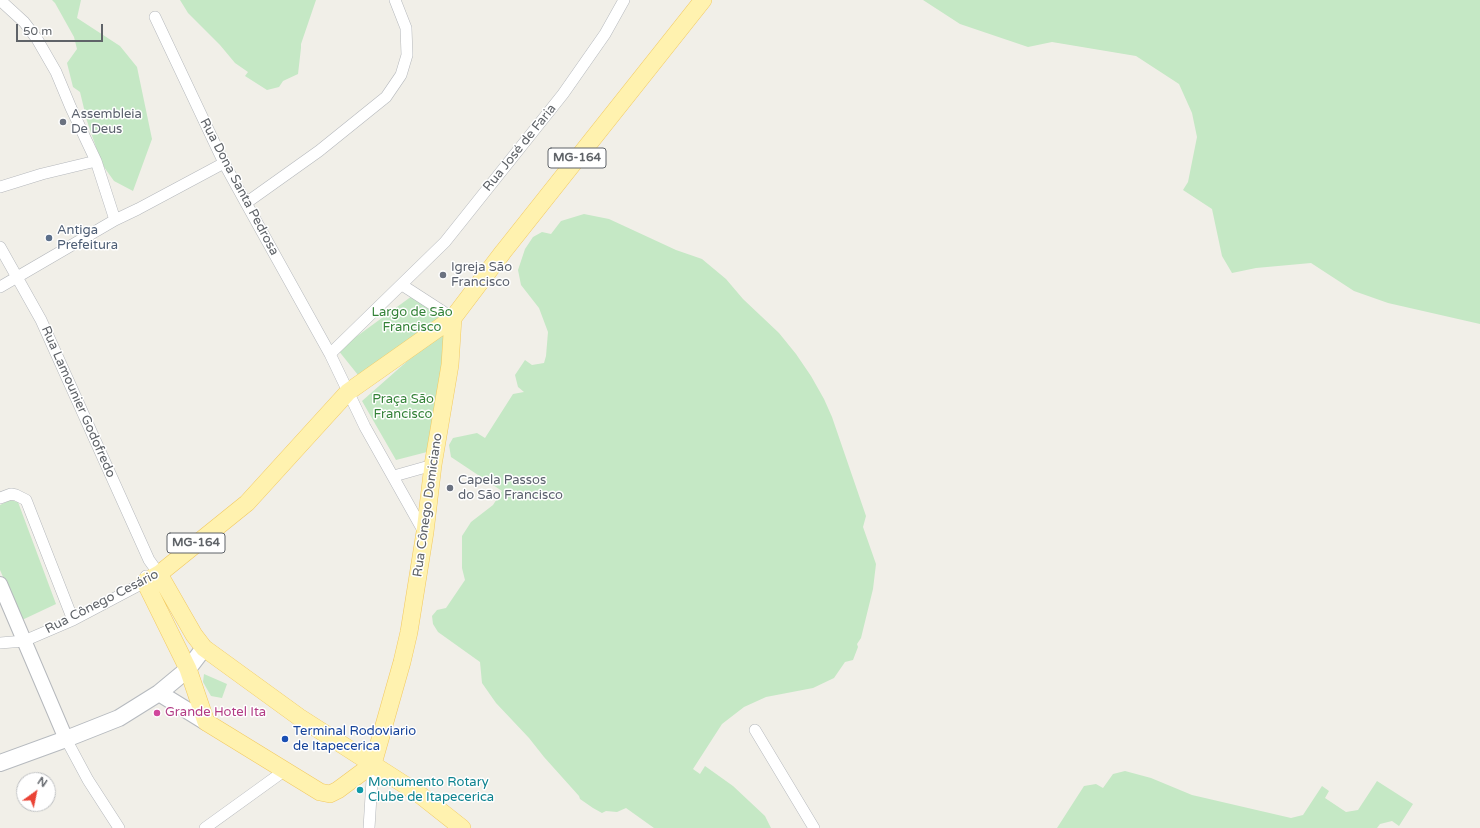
<!DOCTYPE html>
<meta charset="utf-8">
<style>
body{margin:0}
#map{position:relative;width:1480px;height:828px;overflow:hidden;background:#f1efe8;font-family:"Varela Round",sans-serif}
canvas{display:block}
.north{position:absolute;left:16px;top:772px;width:40px;height:40px;box-sizing:border-box;background:#fff;border:1px solid #bfc1c3;border-radius:50%;rotate:33deg;font-size:11px;font-weight:700;line-height:16px;text-align:center;color:#5f6368}
.north::after{content:'';display:block;margin:auto;width:14px;height:18px;background:#ea4335;clip-path:polygon(50% 0,100% 100%,50% 72%,0 100%)}
.scale{position:absolute;left:16px;top:24px;width:87px;height:18px;box-sizing:border-box;border:2px solid #5f6368;border-top:0;padding-left:5px;font-size:12px;line-height:14px;white-space:nowrap;color:#5f6368;-webkit-text-stroke:3px #fff;paint-order:stroke}
</style>
<div id="map">
<canvas width="1480" height="828"></canvas>
<div class="north">N</div>
<div class="scale">50 m</div>
</div>
<script>
const g = document.querySelector('canvas').getContext('2d');
g.lineJoin = 'round';
function paint(path, color) {
  g.fillStyle = color;
  g.fill(path, 'evenodd');
}
function shape(rows) {
  const path = new Path2D();
  for (const r of rows) {
    path.moveTo(r[0], r[1]);
    for (let i = 2; i < r.length; i += 2) path.lineTo(r[i], r[i + 1]);
  }
  return path;
}
function stroke(path, color, width, dash) {
  g.strokeStyle = color;
  g.lineWidth = width;
  g.lineCap = dash ? 'butt' : 'round';
  g.setLineDash(dash || []);
  g.stroke(path);
}
function write(font, color, halo, rows, align = 'center') {
  g.font = font + ' "Varela Round",sans-serif';
  g.lineWidth = 3;
  g.setLineDash([]);
  g.textBaseline = 'middle';
  g.strokeStyle = halo;
  g.fillStyle = color;
  for (const [text, x, y, turn = 0] of rows) {
    g.save();
    g.translate(x, y);
    g.rotate((+turn || 0) * Math.PI / 180);
    g.textAlign = isNaN(turn) ? turn : align;
    if (halo) g.strokeText(text, 0, 0);
    g.fillText(text, 0, 0);
    g.restore();
  }
}
paint(shape([
 [52,0,81,0,77,18,120,46,137,67,152,139,133,191,114,181,104,167,97,150,87,121,80,92,73,87,67,63,77,49,74,37,55,3],
 [180,0,316,0,301,44,301,48,298,74,283,81,279,87,267,90,245,76,248,72,235,63,220,45,188,13],
 [923,0,1480,0,1480,324,1388,303,1354,291,1311,263,1256,268,1232,273,1222,256,1212,209,1183,190,1188,182,1197,137,1192,113,1179,84,1136,56,1052,42,1028,47,960,24],
 [584,214,609,219,676,250,702,259,726,279,743,299,779,333,796,354,811,376,824,399,832,417,866,516,863,527,876,564,873,589,861,638,857,644,858,647,853,660,845,662,834,678,813,688,766,697,744,707,722,724,693,769,700,774,705,766,733,786,765,816,771,828,654,828,626,808,617,812,606,811,602,813,593,808,580,799,579,796,544,757,529,738,496,703,482,683,480,662,438,632,433,624,432,616,437,610,446,608,465,580,462,568,462,536,471,522,493,505,502,491,451,457,449,445,453,438,477,433,485,438,513,394,524,392,518,387,515,375,525,360,532,365,544,363,546,356,548,332,539,308,521,285,518,270,525,249,533,237,542,232,551,234,561,221],
 [412,296,447,320,362,380,338,350],
 [446,327,450,341,427,452,396,460,362,401],
 [10,500,18,502,56,604,22,620,0,570,0,505],
 [204,674,227,684,222,698,211,696,203,682],
 [1125,771,1151,778,1192,795,1291,818,1303,815,1322,786,1329,791,1325,798,1346,812,1358,810,1377,781,1413,804,1399,826,1392,821,1380,824,1377,828,1057,828,1084,786,1096,784,1103,788,1113,774]
]), '#c5e8c5');
const minor = shape([
 [0,0,24,22,37,39,56,72,71,108,96,161,115,220],
 [155,17,224,163,246,203,330,354,365,427,424,532],
 [0,187,42,174,96,161],
 [246,203,319,151,386,97,401,75,407,55,406,28,395,0],
 [0,247,41,320,149,560,159,574],
 [402,285,453,318],
 [0,287,115,220,138,209,224,163],
 [330,354,445,242,563,94,605,34,624,0],
 [394,476,433,465],
 [0,498,11,494,16,495,26,500,73,620],
 [0,643,24,641,73,620,145,582,146,576],
 [755,730,814,828],
 [66,739,88,780,119,828],
 [205,828,284,771],
 [369,828,373,764]
]);
const tertiary = shape([
 [0,584,66,739]
]);
const secondary = shape([
 [159,693,206,722],
 [0,763,66,739,119,718,159,693,188,669,204,648]
]);
const primary = shape([
 [159,574,194,635,204,648,299,717,419,794,462,828],
 [206,722,188,669,145,582,159,574,247,503,348,392,453,318],
 [206,722,320,792,330,794,338,790,373,764],
 [373,764,402,662,409,632,425,532,433,465,450,365,453,318,503,252,703,0]
]);
stroke(minor, '#b5b8bc', 12);
stroke(tertiary, '#b5b8bc', 16);
stroke(secondary, '#b6babf', 18);
stroke(primary, '#f2c960', 18);
stroke(minor, '#fff', 11);
stroke(tertiary, '#fff', 14);
stroke(secondary, '#fff', 16);
stroke(primary, '#fff2af', 17);
for (const [x, y, r, color] of [
 [63,122,4,"#6b7280"],
 [49,238,4,"#5c6f8a"],
 [443,275,4,"#6b7280"],
 [450,488,4,"#6b7280"],
 [157,713,4,"#d1479c"],
 [285,739,4,"#1a4fb4"],
 [360,790,4,"#0f9aa8"]
]) {
  const dot = new Path2D();
  dot.arc(x, y, r, 0, 2 * Math.PI);
  g.fillStyle = color;
  g.fill(dot);
  stroke(dot, '#fff', 1.5);
}
for (const [x, y, w] of [
 [577,158,58],
 [196,543,58]
]) {
  const box = new Path2D();
  box.roundRect(x - w / 2, y - 10, w, 20, 3);
  g.fillStyle = '#fff';
  g.fill(box);
  stroke(box, '#5f6368', 1);
}
write('bold 12px', '#5f6368', null, [
 ["MG-164",577,158],
 ["MG-164",196,543]
]);
write('13px', '#5b616d', '#fff', [
 ["Assembleia",71,115],
 ["De Deus",71,130],
 ["Igreja São",451,268],
 ["Francisco",451,283],
 ["Capela Passos",458,481],
 ["do São Francisco",458,496]
], 'left');
write('13px', '#5f6368', '#fff', [
 ["Rua José de Faria",520,148,-51],
 ["Rua Dona Santa Pedrosa",239,187,62],
 ["Rua Lamounier Godofredo",78,402,66],
 ["Rua Cônego Domiciano",428,505,-82],
 ["Rua Cônego Cesário",102,602,-27]
]);
write('13px', '#4e5e75', '#fff', [
 ["Antiga",57,231],
 ["Prefeitura",57,246]
], 'left');
write('13px', '#348238', '#fff', [
 ["Largo de São",412,313],
 ["Francisco",412,328],
 ["Praça São",403,400],
 ["Francisco",403,415]
]);
write('13px', '#b23c85', '#fff', [
 ["Grande Hotel Ita",165,713]
], 'left');
write('13px', '#164399', '#fff', [
 ["Terminal Rodoviario",293,732],
 ["de Itapecerica",293,747]
], 'left');
write('13px', '#0d838f', '#fff', [
 ["Monumento Rotary",368,783],
 ["Clube de Itapecerica",368,798]
], 'left');
</script>
